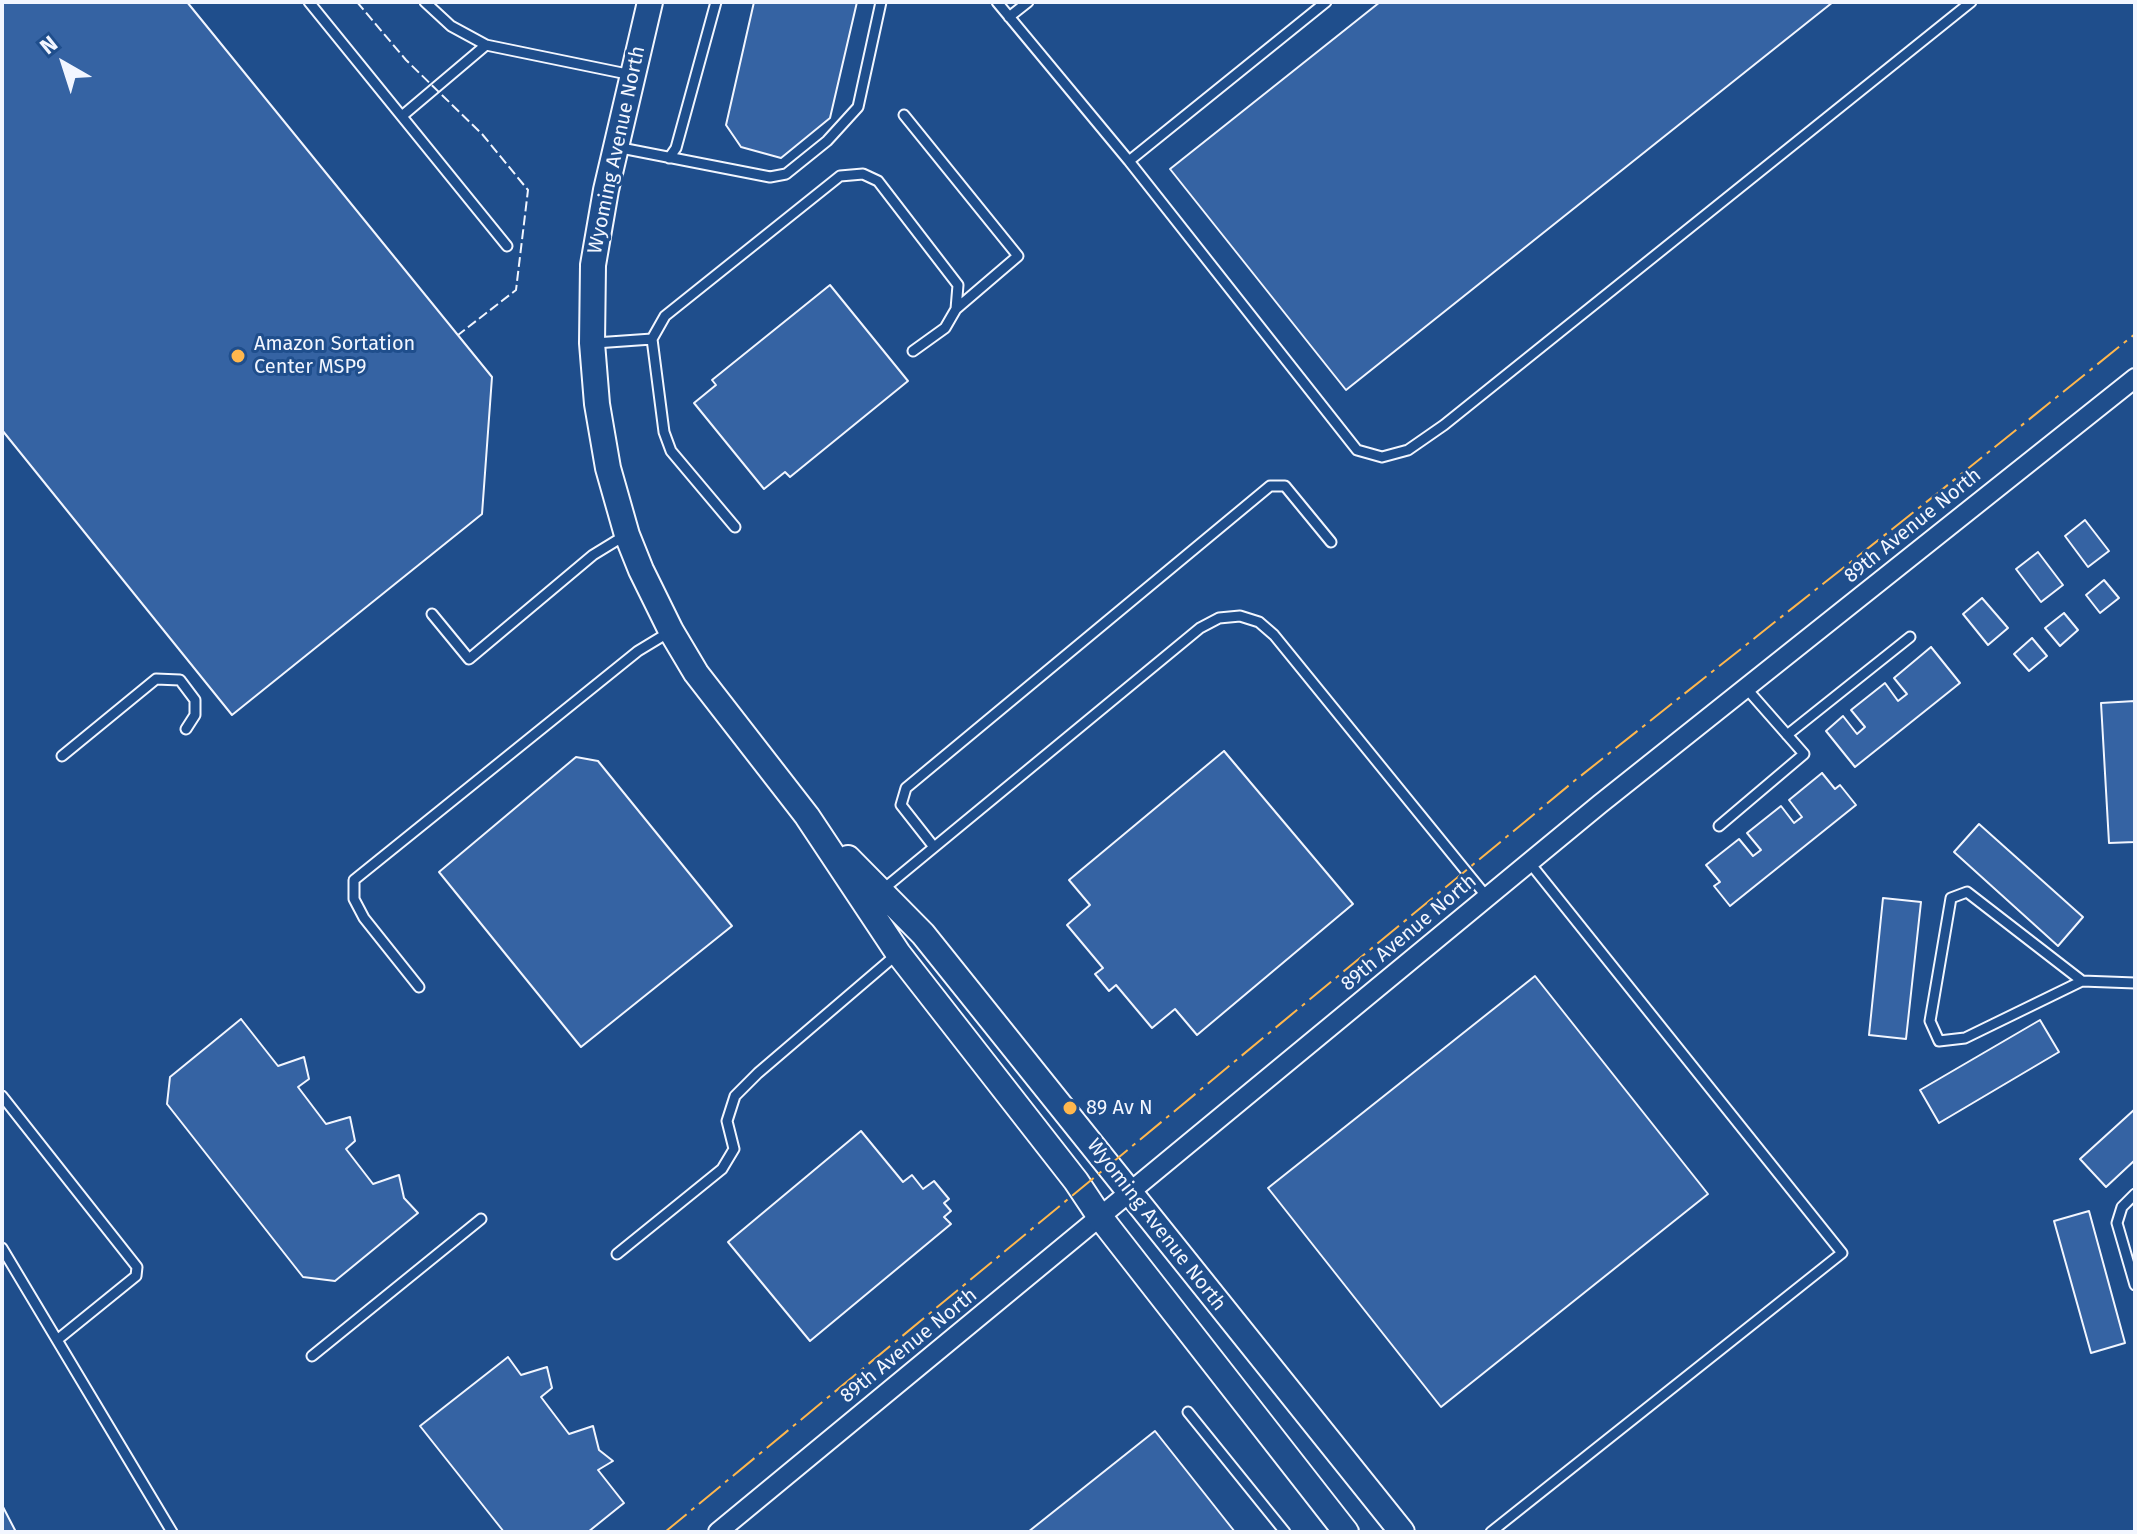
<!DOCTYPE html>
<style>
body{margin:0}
#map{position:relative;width:2137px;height:1534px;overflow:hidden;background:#1f4e8c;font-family:"Fira Sans",sans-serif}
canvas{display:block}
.frame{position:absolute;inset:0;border:4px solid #f2f6ff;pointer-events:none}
.north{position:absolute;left:24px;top:24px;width:80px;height:80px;-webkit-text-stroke:6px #1f4e8c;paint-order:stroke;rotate:321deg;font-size:22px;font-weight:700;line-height:32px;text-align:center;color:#f2f6ff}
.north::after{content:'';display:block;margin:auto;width:28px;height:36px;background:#f2f6ff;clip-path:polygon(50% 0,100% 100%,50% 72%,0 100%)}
</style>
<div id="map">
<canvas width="2137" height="1534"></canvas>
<div class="frame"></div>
<div class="north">N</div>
</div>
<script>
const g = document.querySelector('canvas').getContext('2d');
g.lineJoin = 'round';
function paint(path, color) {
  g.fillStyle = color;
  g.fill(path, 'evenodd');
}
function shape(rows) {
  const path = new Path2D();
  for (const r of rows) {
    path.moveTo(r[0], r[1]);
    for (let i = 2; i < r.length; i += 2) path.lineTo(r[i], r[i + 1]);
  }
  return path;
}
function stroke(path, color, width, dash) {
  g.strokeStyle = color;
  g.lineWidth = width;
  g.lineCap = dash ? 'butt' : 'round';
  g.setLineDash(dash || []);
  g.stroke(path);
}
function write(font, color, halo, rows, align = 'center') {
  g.font = font + ' "Fira Sans",sans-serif';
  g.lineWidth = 6;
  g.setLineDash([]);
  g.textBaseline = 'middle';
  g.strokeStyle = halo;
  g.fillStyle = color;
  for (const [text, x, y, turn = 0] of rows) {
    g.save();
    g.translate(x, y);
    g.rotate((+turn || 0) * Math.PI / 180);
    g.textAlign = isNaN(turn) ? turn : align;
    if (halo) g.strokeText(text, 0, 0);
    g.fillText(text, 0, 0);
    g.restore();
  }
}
const building = shape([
 [2,2,187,2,492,377,482,514,232,715,2,430,2,2],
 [754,2,857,2,830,118,781,158,741,147,726,125,754,2],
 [1380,2,1833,2,1346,390,1170,169,1380,2],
 [830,285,908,381,790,477,785,472,764,489,694,403,716,385,712,380,830,285],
 [2085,520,2109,551,2088,567,2065,536,2085,520],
 [2038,552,2063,585,2041,602,2016,569,2038,552],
 [2104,580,2119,598,2100,613,2086,595,2104,580],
 [1982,598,2008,628,1988,645,1963,614,1982,598],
 [2064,613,2078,630,2060,646,2045,628,2064,613],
 [2032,638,2047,656,2029,671,2014,654,2032,638],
 [1931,647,1960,683,1855,767,1826,731,1843,716,1857,734,1865,727,1851,710,1885,683,1898,701,1907,694,1894,678,1931,647],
 [2135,701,2135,842,2109,843,2101,703,2135,701],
 [1224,751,1353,904,1197,1035,1175,1009,1152,1028,1116,985,1109,991,1095,974,1103,968,1067,925,1090,905,1069,880,1224,751],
 [576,757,598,761,732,926,581,1047,439,872,576,757],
 [1822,773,1835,789,1840,785,1856,805,1730,906,1714,886,1720,882,1706,865,1739,839,1753,856,1761,850,1747,833,1781,806,1794,823,1802,817,1789,800,1822,773],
 [1979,824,2083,917,2058,946,1954,852,1979,824],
 [1883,898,1921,902,1906,1039,1869,1035,1883,898],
 [1535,976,1708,1194,1441,1407,1268,1188,1535,976],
 [241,1019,278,1066,304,1057,309,1079,298,1087,326,1124,350,1117,355,1141,346,1149,373,1184,399,1175,404,1198,418,1213,335,1281,303,1277,167,1104,170,1077,241,1019],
 [2040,1020,2059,1052,1939,1123,1920,1090,2040,1020],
 [2135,1109,2135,1160,2106,1187,2080,1159,2135,1109],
 [861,1131,903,1182,912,1175,923,1189,934,1181,949,1199,944,1203,951,1211,944,1217,951,1224,810,1341,728,1242,861,1131],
 [2089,1211,2125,1343,2091,1353,2054,1221,2089,1211],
 [508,1357,521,1375,547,1367,552,1388,541,1397,569,1434,593,1426,599,1450,613,1461,598,1470,624,1503,588,1532,504,1532,420,1426,508,1357],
 [1155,1431,1235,1532,1028,1532,1155,1431],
 [2,1505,16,1532,2,1532,2,1505]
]);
paint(building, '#3563a3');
stroke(building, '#f2f6ff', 2);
const service = shape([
 [309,2,507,246],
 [425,2,451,26,486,45,632,75],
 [997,2,1129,161,1357,450,1382,457,1408,450,1444,425,1971,2],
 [1009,17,1028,2],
 [904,115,1018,256,956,309],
 [402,116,486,45],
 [616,147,770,177,786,174,827,141,858,107,881,2],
 [669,158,676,148,716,2],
 [1129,161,1326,2],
 [595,343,652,339],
 [735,527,671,451,664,432,652,339,665,316,840,176,863,174,878,181,958,285,956,309,945,328,913,351],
 [432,614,469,659,593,555,624,536],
 [1787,735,1910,637],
 [62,756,156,679,180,680,195,700,195,715,186,729],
 [1719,826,1804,754,1746,688],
 [934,847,901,805,906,788,1270,486,1285,486,1331,542],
 [881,891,1200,628,1219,618,1240,616,1259,622,1274,635,1487,897],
 [2082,981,1967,892,1951,898,1930,1021,1939,1041,1965,1038,2082,981,2135,983],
 [419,987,364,918,354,899,354,880,638,651,671,631],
 [2,1096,137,1267,136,1276,57,1340],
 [2135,1194,2122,1207,2117,1223,2135,1285],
 [2,1248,172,1532],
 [617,1254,722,1169,734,1149,727,1121,735,1096,758,1073,896,955],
 [312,1356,481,1219],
 [1188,1412,1285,1532],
 [1491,1532,1842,1253,1529,862]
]);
const minor = shape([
 [718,1532,1600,804,2135,378]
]);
const tertiary = shape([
 [650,2,606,190,593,265,592,343,597,404,608,468,627,535,641,570,671,631,696,673,807,816,898,953,1076,1181,1100,1217,1346,1532],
 [848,858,923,934,1402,1532]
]);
stroke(service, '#f2f6ff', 13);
stroke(minor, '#f2f6ff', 22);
stroke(tertiary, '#f2f6ff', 28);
stroke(service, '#1f4e8c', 9);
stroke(minor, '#1f4e8c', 18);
stroke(tertiary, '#1f4e8c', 24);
stroke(shape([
 [357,2,406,60,482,134,528,190,516,290,458,335]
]), '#f2f6ff', 2, [10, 4]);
stroke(shape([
 [665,1532,1573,782,1939,492,2135,334]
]), '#ffb74d', 2, [28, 6, 4, 6]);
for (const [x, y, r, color] of [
 [238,356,8,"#ffb74d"],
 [1070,1108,8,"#ffb74d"]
]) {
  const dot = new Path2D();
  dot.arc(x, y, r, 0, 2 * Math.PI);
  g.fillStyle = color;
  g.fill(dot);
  stroke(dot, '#1f4e8c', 3);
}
write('20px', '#f2f6ff', '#1f4e8c', [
 ["Wyoming Avenue North",617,150,-78],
 ["89th Avenue North",1913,526,-39],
 ["89th Avenue North",1409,933,-40],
 ["Wyoming Avenue North",1156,1225,52],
 ["89th Avenue North",909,1346,-39]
]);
write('20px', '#f2f6ff', '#1f4e8c', [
 ["Amazon Sortation",254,344],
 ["Center MSP9",254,367],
 ["89 Av N",1086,1108]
], 'left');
</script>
